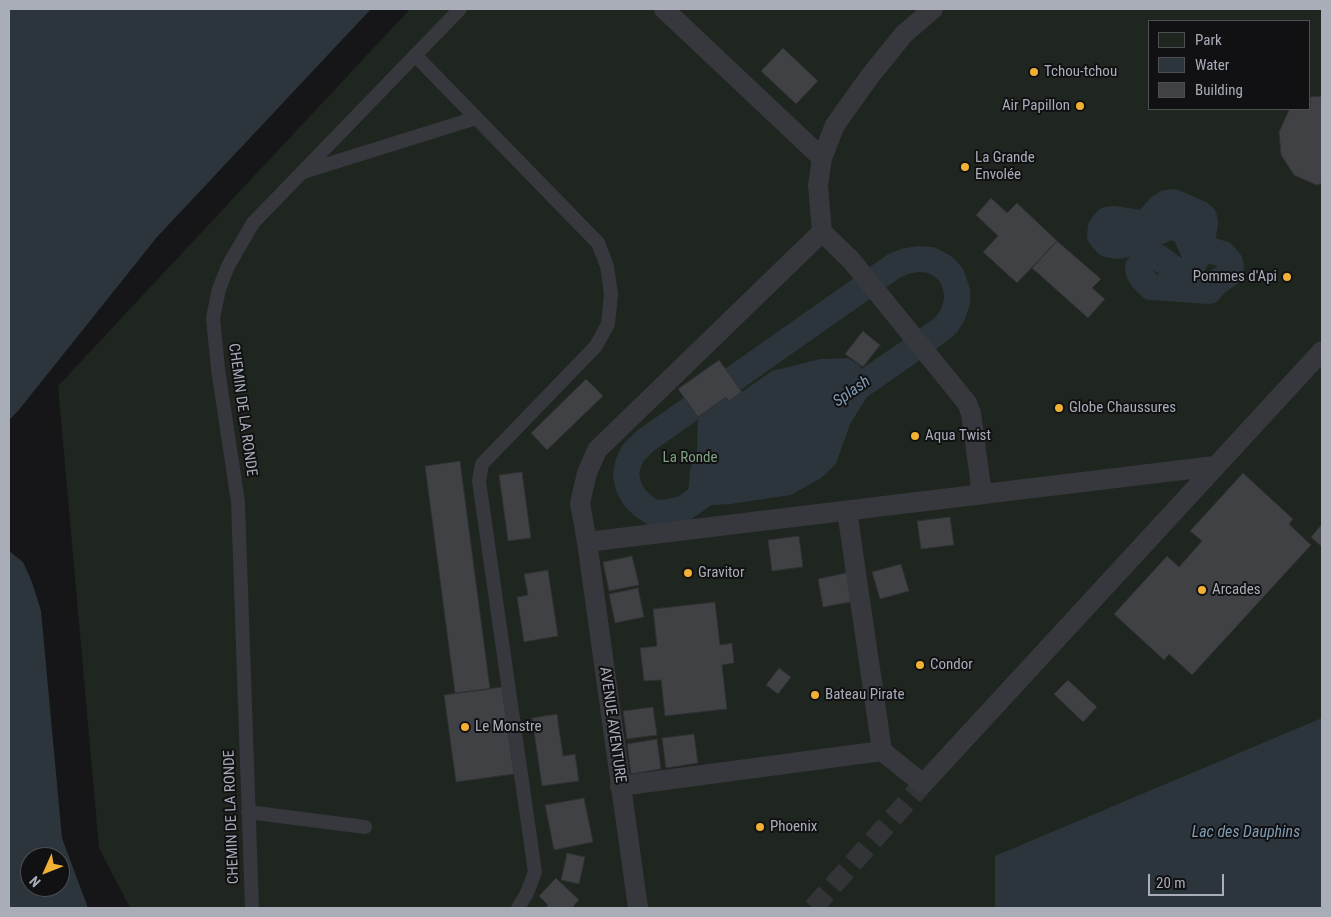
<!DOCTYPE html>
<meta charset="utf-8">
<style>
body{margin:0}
#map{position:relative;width:1331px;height:917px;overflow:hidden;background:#161618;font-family:"Roboto Condensed",sans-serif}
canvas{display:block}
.frame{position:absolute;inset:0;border:10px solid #a8adb8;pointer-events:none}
.legend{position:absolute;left:1148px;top:20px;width:162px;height:90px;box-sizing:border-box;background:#111113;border:1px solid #4d4f55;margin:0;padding:6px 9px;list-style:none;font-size:15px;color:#a8adb8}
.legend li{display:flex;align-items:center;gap:10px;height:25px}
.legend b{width:25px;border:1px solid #4d4f55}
.north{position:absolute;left:20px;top:847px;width:50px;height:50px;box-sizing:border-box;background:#111113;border:1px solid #4d4f55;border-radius:50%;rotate:226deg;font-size:14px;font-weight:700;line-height:20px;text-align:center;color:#a8adb8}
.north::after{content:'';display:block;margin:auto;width:18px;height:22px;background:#f2b134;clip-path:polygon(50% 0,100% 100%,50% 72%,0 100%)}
.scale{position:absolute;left:1148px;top:874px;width:76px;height:22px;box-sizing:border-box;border:2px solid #a8adb8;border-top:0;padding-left:6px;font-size:15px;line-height:18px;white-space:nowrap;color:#a8adb8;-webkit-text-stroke:4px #111113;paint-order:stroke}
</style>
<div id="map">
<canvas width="1331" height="917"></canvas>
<div class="frame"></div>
<ul class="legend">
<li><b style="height:14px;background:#1e261f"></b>Park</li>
<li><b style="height:14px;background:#2c353c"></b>Water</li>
<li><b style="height:14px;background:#404145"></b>Building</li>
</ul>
<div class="north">N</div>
<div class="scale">20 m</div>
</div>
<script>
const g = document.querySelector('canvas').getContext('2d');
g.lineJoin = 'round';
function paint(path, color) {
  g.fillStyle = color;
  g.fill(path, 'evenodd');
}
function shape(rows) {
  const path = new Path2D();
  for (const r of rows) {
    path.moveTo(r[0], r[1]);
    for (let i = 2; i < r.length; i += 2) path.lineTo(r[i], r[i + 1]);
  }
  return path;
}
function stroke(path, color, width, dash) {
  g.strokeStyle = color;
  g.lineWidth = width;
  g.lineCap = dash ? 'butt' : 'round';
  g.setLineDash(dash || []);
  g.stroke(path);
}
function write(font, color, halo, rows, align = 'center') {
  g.font = font + ' "Roboto Condensed",sans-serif';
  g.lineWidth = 4;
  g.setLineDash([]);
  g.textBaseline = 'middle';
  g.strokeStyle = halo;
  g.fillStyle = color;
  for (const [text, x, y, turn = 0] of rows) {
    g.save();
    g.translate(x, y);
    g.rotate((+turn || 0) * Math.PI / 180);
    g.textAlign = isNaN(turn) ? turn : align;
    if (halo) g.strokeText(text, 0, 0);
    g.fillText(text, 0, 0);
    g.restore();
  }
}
paint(shape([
 [410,9,1322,9,1322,908,130,908,99,848,58,386],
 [1150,21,1310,21,1310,109,1150,109]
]), '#1e261f');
paint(shape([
 [9,9,371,9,157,237,18,411,9,420],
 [848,358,859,365,873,387,850,424,836,464,821,478,791,495,730,504,697,506,688,494,690,470,697,450,698,417,726,397,729,401,772,371,820,359],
 [9,551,23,562,32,582,41,611,62,838,88,908,9,908],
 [30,857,60,857,60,887,30,887],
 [1322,718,1322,908,995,908,995,856]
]), '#2c353c');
stroke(shape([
 [1173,202,1199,213,1204,217,1205,223,1202,242,1209,250,1223,254,1230,262,1231,267,1229,274,1217,282,1209,291,1151,287,1142,278,1139,273,1138,267,1142,262,1149,258,1158,257,1178,272,1188,270,1192,266,1196,260,1195,255,1186,235,1181,229,1170,227,1123,245,1115,246,1107,244,1100,236,1101,227,1107,220,1115,219,1141,223,1147,221,1160,207,1166,203,1173,202],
 [919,259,931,260,944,267,952,276,957,291,957,302,953,314,947,324,939,331,683,509,663,513,652,512,643,506,635,498,629,488,626,475,628,464,633,453,645,441,894,266,906,261,919,259]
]), '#2c353c', 26);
const building = shape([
 [783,48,818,81,796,104,761,71,783,48],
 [1322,96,1322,184,1316,185,1294,175,1281,155,1279,132,1289,110,1292,109,1310,109,1310,97,1322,96],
 [991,198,1007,213,1017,203,1057,241,1017,283,983,252,998,236,976,215,991,198],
 [1057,241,1101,279,1092,288,1105,299,1088,318,1032,268,1057,241],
 [863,331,880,345,863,367,845,354,863,331],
 [719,360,742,392,729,401,726,397,698,417,678,389,719,360],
 [586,379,603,396,547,450,531,433,586,379],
 [460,461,490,689,455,693,425,466,460,461],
 [522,472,531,538,508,541,499,475,522,472],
 [1243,473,1293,519,1289,524,1311,545,1192,675,1169,654,1164,660,1114,614,1167,556,1179,567,1202,541,1190,531,1243,473],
 [950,517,954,545,921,549,917,521,950,517],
 [1322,524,1322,547,1311,537,1322,524],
 [799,536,803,567,772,571,768,540,799,536],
 [632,556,639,585,609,591,603,562,632,556],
 [901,564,909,591,880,599,872,572,901,564],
 [548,570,558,636,524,642,517,597,528,595,524,574,548,570],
 [850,572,856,601,823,607,818,579,850,572],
 [638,588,644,617,615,623,609,594,638,588],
 [715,602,720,645,732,643,734,663,722,665,727,709,665,716,661,680,644,681,640,648,657,646,653,609,715,602],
 [779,668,791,677,778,694,766,685,779,668],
 [1068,680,1097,707,1083,722,1054,694,1068,680],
 [502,687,514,774,456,782,444,695,502,687],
 [653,707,657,735,627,739,623,711,653,707],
 [557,714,563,756,575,754,579,781,542,786,532,718,557,714],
 [694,734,698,763,666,768,662,738,694,734],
 [657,739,661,769,631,774,627,744,657,739],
 [584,798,593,842,554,850,545,805,584,798],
 [567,853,585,857,579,884,561,880,567,853],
 [556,878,579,900,572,908,545,908,548,905,539,896,556,878]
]);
paint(building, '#404145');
stroke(building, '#303034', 1);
stroke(shape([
 [813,908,923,784]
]), '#333438', 20, [20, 10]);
stroke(shape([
 [415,55,598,243,607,266,611,294,608,324,596,346,482,464,479,481,535,872,527,893,518,908],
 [303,172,476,118],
 [248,812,365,827],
 [252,908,238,502,218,369,213,318,219,289,228,266,253,223,460,9]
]), '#37383d', 14);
stroke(shape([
 [664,9,822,158],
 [822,232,851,260,967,403,971,413,982,494],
 [847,511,882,751],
 [587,542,1215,466],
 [620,786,882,751,923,784,1322,351],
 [638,908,587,542,580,503,587,473,597,450,822,232,818,185,822,158,835,125,870,76,904,34,933,9]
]), '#37383d', 20);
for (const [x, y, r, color] of [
 [1034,72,5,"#f2b134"],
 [1080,106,5,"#f2b134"],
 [965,167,5,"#f2b134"],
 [1287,277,5,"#f2b134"],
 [1059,408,5,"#f2b134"],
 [915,436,5,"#f2b134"],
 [688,573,5,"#f2b134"],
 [1202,590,5,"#f2b134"],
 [920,665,5,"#f2b134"],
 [815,695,5,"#f2b134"],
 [465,727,5,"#f2b134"],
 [760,827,5,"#f2b134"]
]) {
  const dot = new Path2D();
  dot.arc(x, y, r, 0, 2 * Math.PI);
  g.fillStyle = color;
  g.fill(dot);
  stroke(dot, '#111113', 2);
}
write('15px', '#a8adb8', '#111113', [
 ["Tchou-tchou",1044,72],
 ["Air Papillon",1070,106,"right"],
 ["La Grande",975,158],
 ["Envolée",975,175],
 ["Pommes d'Api",1277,277,"right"],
 ["Globe Chaussures",1069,408],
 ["Aqua Twist",925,436],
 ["Gravitor",698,573],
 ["Arcades",1212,590],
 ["Condor",930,665],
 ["Bateau Pirate",825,695],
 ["Le Monstre",475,727],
 ["Phoenix",770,827]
], 'left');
write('15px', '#a8adb8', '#111113', [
 ["CHEMIN DE LA RONDE",242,410,82],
 ["AVENUE AVENTURE",612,725,82],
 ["CHEMIN DE LA RONDE",232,817,-92]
]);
write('15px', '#7fa381', '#111113', [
 ["La Ronde",690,458]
]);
write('italic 16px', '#7f9bb3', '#111113', [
 ["Splash",852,392,-35],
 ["Lac des Dauphins",1246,833]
]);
</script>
